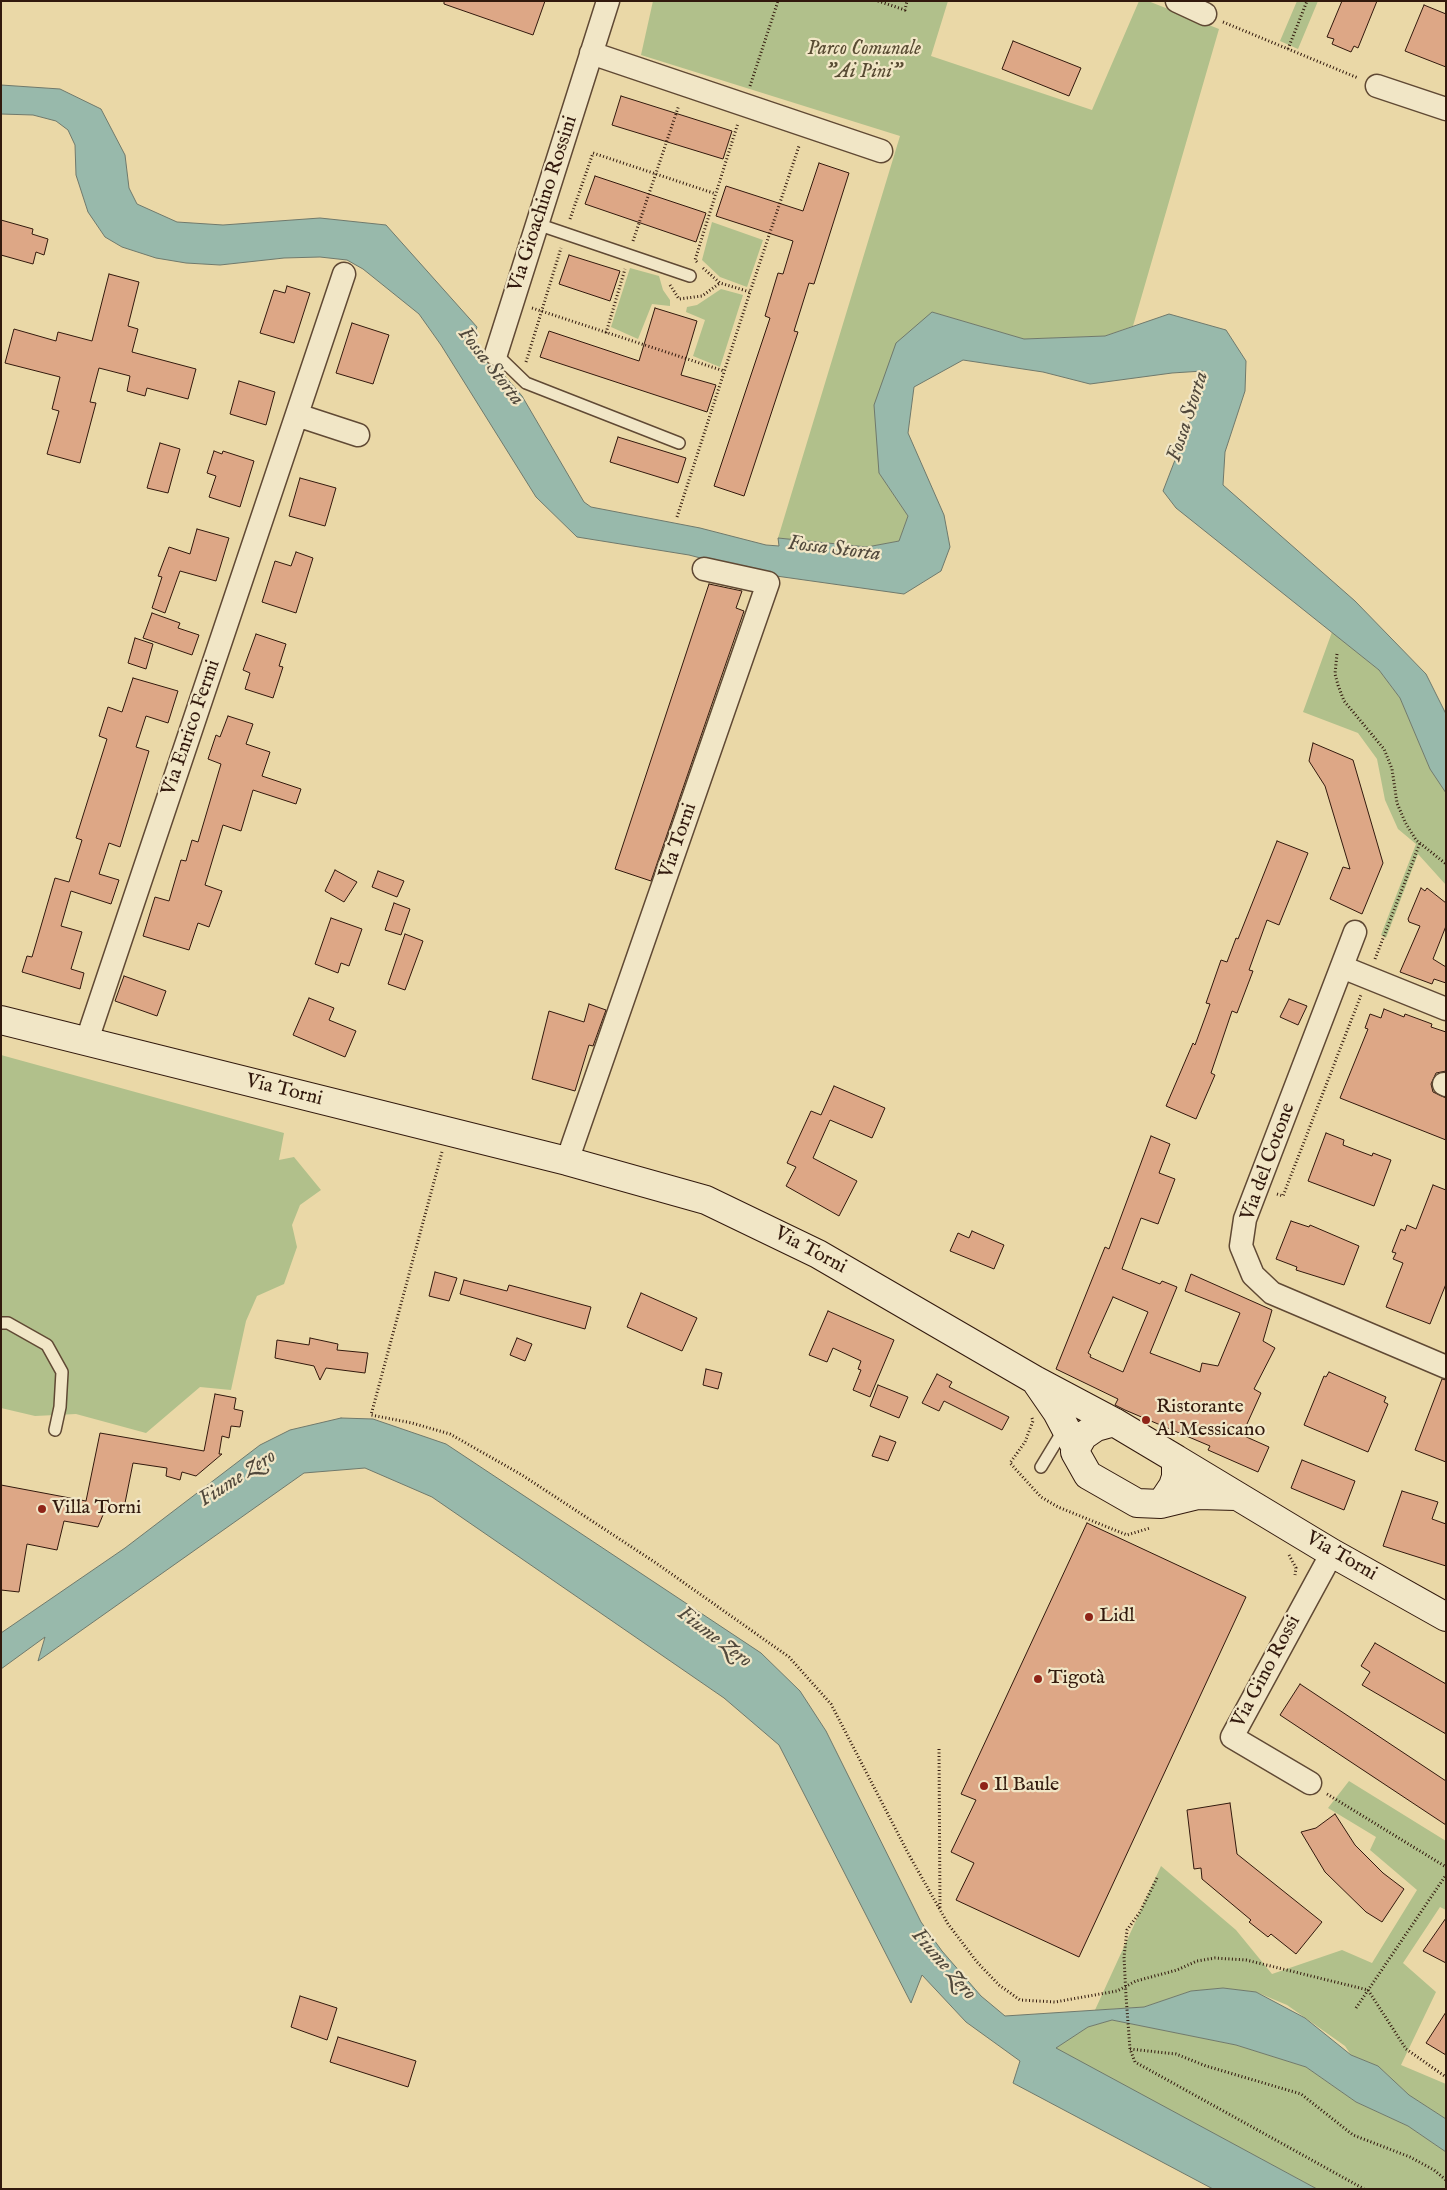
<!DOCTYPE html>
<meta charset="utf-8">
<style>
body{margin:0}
#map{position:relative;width:1447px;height:2190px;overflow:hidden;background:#ead8a7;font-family:"IM FELL English",serif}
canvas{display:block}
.frame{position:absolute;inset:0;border:2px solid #32190d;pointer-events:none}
</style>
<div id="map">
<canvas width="1447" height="2190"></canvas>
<div class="frame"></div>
</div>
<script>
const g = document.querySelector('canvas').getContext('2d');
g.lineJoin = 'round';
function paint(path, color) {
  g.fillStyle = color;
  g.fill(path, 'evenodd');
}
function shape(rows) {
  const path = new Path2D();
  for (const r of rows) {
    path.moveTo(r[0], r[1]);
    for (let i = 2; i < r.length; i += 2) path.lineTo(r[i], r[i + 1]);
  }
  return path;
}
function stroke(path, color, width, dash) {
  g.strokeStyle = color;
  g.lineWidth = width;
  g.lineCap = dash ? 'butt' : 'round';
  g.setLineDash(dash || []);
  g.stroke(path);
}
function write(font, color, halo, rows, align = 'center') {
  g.font = font + ' "IM FELL English",serif';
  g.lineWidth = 4.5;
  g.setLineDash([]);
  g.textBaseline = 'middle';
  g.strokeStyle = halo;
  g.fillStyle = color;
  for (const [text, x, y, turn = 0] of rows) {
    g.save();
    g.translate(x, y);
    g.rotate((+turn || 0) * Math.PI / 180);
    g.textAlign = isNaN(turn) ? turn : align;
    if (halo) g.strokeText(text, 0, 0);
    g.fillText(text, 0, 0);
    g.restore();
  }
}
paint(shape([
 [653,1,948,1,931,56,1092,110,1139,1,1148,1,1219,29,1133,326,1105,336,1024,339,932,312,879,473,908,516,899,541,867,547,778,538,900,136,641,55],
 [1297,1,1318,1,1298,49,1280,41],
 [712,222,763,240,747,287,720,277,702,260],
 [630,268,659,276,663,290,670,300,670,306,652,304,638,339,611,327],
 [721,289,743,295,720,367,693,356,705,320,686,312,687,307,697,305],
 [1332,632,1379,670,1400,698,1430,769,1446,793,1446,885,1418,854,1386,938,1381,935,1416,844,1398,829,1385,800,1377,759,1358,733,1303,712],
 [1,1055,284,1133,279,1160,294,1157,321,1190,300,1205,292,1225,297,1247,284,1284,257,1296,246,1321,231,1390,200,1387,146,1433,76,1414,35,1416,1,1408],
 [1349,1781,1446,1841,1446,1910,1440,1907,1403,1963,1436,1992,1401,2065,1446,2084,1446,2119,1409,2095,1378,2066,1351,2055,1345,2046,1287,2005,1256,1992,1223,1988,1191,1991,1144,2007,1095,2010,1161,1866,1236,1930,1272,1974,1342,1950,1372,1963,1417,1890,1370,1850,1376,1837,1328,1808],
 [1112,2020,1236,2045,1306,2067,1356,2102,1408,2126,1446,2152,1446,2189,1317,2189,1055,2048,1088,2027]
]), '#b1c08b');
const water = shape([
 [1,85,60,89,101,109,125,155,129,188,137,204,177,222,223,225,320,218,386,225,477,327,473,339,522,396,584,502,591,507,700,528,766,545,779,546,778,538,867,547,899,541,908,516,879,473,874,405,896,343,932,312,1024,339,1105,336,1169,314,1226,330,1246,361,1245,391,1225,452,1223,485,1355,601,1426,674,1446,714,1446,793,1430,769,1400,698,1379,670,1176,508,1163,491,1194,411,1203,371,1172,373,1090,384,1043,372,963,360,914,387,908,433,944,515,950,547,941,571,904,594,762,574,689,555,577,537,536,497,441,345,419,314,363,269,347,260,320,257,284,258,220,265,186,263,156,258,122,247,105,237,88,212,76,175,75,145,68,130,56,121,33,115,1,114,1,85],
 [341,1418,373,1419,446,1444,761,1653,800,1691,826,1731,921,1922,942,1951,981,1996,1005,2016,1144,2007,1191,1991,1223,1988,1256,1992,1305,2018,1351,2055,1378,2066,1409,2095,1446,2119,1446,2152,1408,2126,1356,2102,1306,2067,1236,2045,1112,2020,1088,2027,1056,2048,1317,2189,1213,2189,1013,2083,1020,2061,966,2022,922,1975,911,2003,779,1745,724,1698,432,1497,365,1468,304,1473,38,1661,45,1637,1,1669,1,1633,125,1548,260,1445,290,1430,341,1418]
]);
paint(water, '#98b9ab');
stroke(water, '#6f796c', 1);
const building = shape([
 [444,1,545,1,533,35,444,4,444,1],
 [1342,1,1377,1,1358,48,1354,46,1351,52,1332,44,1334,39,1327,37,1342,1],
 [1424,5,1446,14,1446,67,1405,51,1424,5],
 [1013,41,1081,68,1069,96,1002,69,1013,41],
 [621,96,732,131,723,159,612,125,621,96],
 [819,163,849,173,814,284,809,283,794,331,798,332,744,496,714,486,770,318,765,316,778,273,783,274,793,241,716,216,726,186,803,211,819,163],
 [595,176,706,213,696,242,585,204,595,176],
 [1,220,33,229,32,234,48,239,44,255,36,252,33,264,1,255,1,220],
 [569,255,620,271,610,301,559,284,569,255],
 [109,274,139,282,128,326,138,329,132,352,196,369,188,399,147,388,145,396,127,391,130,376,99,368,90,402,96,403,80,463,47,454,59,411,52,409,60,377,5,363,14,329,56,341,58,332,92,341,109,274],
 [287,286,310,293,294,343,260,333,274,290,285,293,287,286],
 [655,308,697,321,681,375,716,385,707,412,540,357,549,331,639,361,655,308],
 [352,323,389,335,373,384,336,373,352,323],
 [239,381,275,392,266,425,230,414,239,381],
 [618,437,686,458,678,483,610,462,618,437],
 [160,443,180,449,168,493,147,488,160,443],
 [214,451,222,454,223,451,254,461,240,507,209,497,216,476,207,473,214,451],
 [300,478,336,488,325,526,289,516,300,478],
 [197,529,229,538,216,581,180,571,165,613,152,608,162,577,158,576,169,547,190,554,197,529],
 [296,552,313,558,296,613,262,602,275,561,291,566,296,552],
 [709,584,742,591,736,608,744,611,651,881,615,869,709,584],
 [152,613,180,623,178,628,199,635,192,655,143,638,152,613],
 [256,634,286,644,279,666,283,667,273,698,245,689,250,673,243,670,256,634],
 [135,638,153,644,146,669,128,663,135,638],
 [133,678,178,691,168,723,146,716,136,747,149,751,120,847,109,843,99,874,119,880,111,904,71,891,61,926,82,932,71,969,84,973,80,989,22,972,27,956,32,957,55,878,69,882,82,840,76,838,107,739,99,736,108,707,122,712,133,678],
 [228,716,253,724,246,744,270,752,262,776,301,789,296,804,253,790,241,831,223,825,205,885,222,891,209,927,198,923,189,950,143,936,155,897,169,901,181,860,186,861,192,840,198,842,221,764,208,759,216,735,220,737,228,716],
 [1313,743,1353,760,1383,863,1362,914,1330,899,1343,867,1350,869,1325,786,1309,761,1313,743],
 [1277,841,1308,853,1279,925,1267,920,1249,970,1253,971,1237,1013,1232,1011,1211,1073,1215,1075,1196,1119,1166,1106,1193,1043,1195,1045,1210,1004,1206,1003,1221,960,1227,962,1236,938,1238,939,1277,841],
 [335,870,357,882,344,902,325,891,335,870],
 [378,871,404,881,397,897,372,887,378,871],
 [1421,888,1425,891,1427,888,1446,903,1446,926,1433,959,1446,967,1446,983,1434,979,1432,984,1400,972,1420,926,1409,922,1408,919,1421,888],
 [394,903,410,909,401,935,385,930,394,903],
 [331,918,362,929,349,966,341,963,338,973,315,964,331,918],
 [405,934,423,941,405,990,388,984,405,934],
 [124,976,166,991,157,1016,115,1001,124,976],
 [309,998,334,1008,329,1020,356,1031,345,1057,293,1035,309,998],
 [1289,999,1307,1006,1298,1025,1280,1017,1289,999],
 [589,1004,606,1010,593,1046,589,1045,575,1091,532,1079,549,1011,584,1022,589,1004],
 [1384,1009,1404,1017,1405,1014,1432,1024,1431,1027,1446,1032,1446,1071,1436,1073,1431,1084,1433,1092,1446,1098,1446,1140,1340,1098,1368,1029,1365,1028,1370,1014,1381,1018,1384,1009],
 [834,1086,885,1108,872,1138,830,1120,813,1158,857,1181,839,1216,786,1186,796,1167,787,1163,811,1111,821,1115,834,1086],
 [1326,1133,1344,1140,1343,1145,1372,1156,1373,1153,1391,1160,1374,1206,1308,1181,1326,1133],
 [1151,1136,1170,1144,1159,1173,1175,1179,1158,1224,1141,1218,1122,1269,1160,1284,1162,1281,1177,1287,1150,1353,1200,1372,1202,1363,1218,1366,1240,1313,1185,1291,1191,1274,1272,1310,1263,1341,1275,1348,1254,1389,1261,1393,1242,1435,1269,1447,1258,1472,1208,1450,1210,1446,1125,1410,1115,1405,1118,1399,1056,1369,1105,1247,1109,1249,1151,1136],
 [1113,1297,1148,1312,1123,1372,1090,1357,1091,1355,1088,1353,1113,1297],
 [1433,1185,1446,1190,1446,1284,1430,1324,1386,1307,1403,1263,1393,1259,1396,1253,1392,1252,1401,1229,1405,1231,1407,1225,1416,1229,1433,1185],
 [1291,1221,1309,1227,1310,1225,1359,1246,1344,1285,1296,1270,1297,1267,1276,1259,1291,1221],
 [972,1231,1004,1245,994,1269,950,1251,958,1233,969,1238,972,1231],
 [435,1272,457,1278,449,1301,429,1296,435,1272],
 [464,1280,507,1291,509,1285,591,1307,585,1329,460,1294,464,1280],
 [641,1293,697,1318,682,1351,627,1327,641,1293],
 [828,1311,894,1340,870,1397,853,1390,861,1370,858,1369,861,1361,833,1348,827,1362,809,1355,828,1311],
 [310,1338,338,1344,337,1350,368,1353,365,1373,326,1368,320,1380,314,1366,275,1358,277,1340,309,1345,310,1338],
 [517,1338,532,1344,525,1361,510,1355,517,1338],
 [706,1369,722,1373,718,1389,703,1385,706,1369],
 [1329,1372,1386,1397,1384,1402,1388,1404,1368,1452,1304,1425,1324,1376,1326,1377,1329,1372],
 [937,1374,952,1382,949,1387,1009,1417,1002,1430,944,1401,939,1411,922,1403,937,1374],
 [1442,1379,1446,1380,1446,1462,1415,1450,1442,1379],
 [878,1385,908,1397,899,1418,870,1406,878,1385],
 [215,1394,236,1398,234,1409,243,1411,240,1427,231,1426,229,1438,222,1436,219,1454,222,1454,196,1476,182,1472,180,1480,166,1476,167,1468,133,1463,123,1513,105,1510,98,1527,64,1521,57,1550,27,1544,19,1592,1,1590,1,1485,86,1501,100,1433,204,1451,215,1394],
 [880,1436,896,1442,888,1461,872,1456,880,1436],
 [1302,1460,1355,1481,1344,1510,1291,1488,1302,1460],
 [1402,1491,1438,1502,1432,1519,1446,1524,1446,1566,1383,1546,1402,1491],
 [1087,1523,1246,1597,1079,1957,956,1900,974,1863,951,1852,976,1800,961,1794,1087,1523],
 [1375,1643,1446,1684,1446,1734,1362,1685,1370,1672,1361,1666,1375,1643],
 [1300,1684,1446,1781,1446,1825,1280,1715,1300,1684],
 [1230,1803,1237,1854,1322,1922,1296,1954,1271,1934,1268,1937,1249,1922,1251,1920,1202,1879,1201,1868,1194,1869,1187,1810,1230,1803],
 [1335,1814,1355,1845,1383,1873,1404,1889,1382,1922,1366,1912,1325,1872,1301,1832,1316,1828,1335,1814],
 [1446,1918,1446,1963,1423,1951,1446,1918],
 [300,1996,337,2008,327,2040,291,2027,300,1996],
 [1446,2012,1446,2055,1426,2043,1446,2012],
 [338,2037,416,2061,408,2087,330,2062,338,2037]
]);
paint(building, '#dda786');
stroke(building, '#32190d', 1);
const lane = shape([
 [537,224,690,276],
 [496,354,526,383,679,443],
 [1,1323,8,1323,47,1345,62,1372,60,1407,55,1430],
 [1041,1467,1064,1429]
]);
const street = shape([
 [1177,1,1205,14],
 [591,53,881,151],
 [1377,86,1446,109],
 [496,354,608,1],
 [297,415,358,435],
 [1355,932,1245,1219,1241,1246,1253,1275,1272,1293,1446,1367],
 [1342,967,1446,1009],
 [87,1040,344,274],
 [1444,1084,1446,1085],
 [567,1161,768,583,704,569],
 [1310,1783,1232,1737,1332,1553]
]);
const secondary = shape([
 [1,1020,567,1161,706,1200,818,1254,1035,1380,1114,1422],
 [1037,1383,1057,1412,1076,1448],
 [1114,1422,1176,1459,1176,1477,1173,1486,1161,1504,1137,1503,1088,1475,1075,1452,1076,1448,1083,1436,1096,1427,1114,1422],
 [1176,1459,1332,1553,1446,1617],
 [1161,1504,1198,1495,1236,1496]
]);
stroke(lane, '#604934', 14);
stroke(street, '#604934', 25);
stroke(secondary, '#32190d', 30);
stroke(shape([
 [878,1,905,10,907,1],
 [1223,22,1358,78],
 [1288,49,1307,1],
 [750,86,778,1],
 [570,219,593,153,716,194],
 [633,241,679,105],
 [697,262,695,260,738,123],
 [703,268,720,283,750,292,799,146],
 [670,285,679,299,702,296,720,283],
 [532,308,724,371],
 [606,333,625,269],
 [526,362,561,248],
 [677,517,750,292],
 [1337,654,1335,674,1338,685,1344,701,1384,749,1392,769,1397,803,1405,822,1416,840,1446,864],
 [1375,959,1420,843],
 [442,1152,371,1415,412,1423,450,1434,522,1475,656,1563,789,1657,831,1704,908,1853,948,1924,977,1962,999,1985,1020,2000,1055,2002,1117,1991,1136,1981,1177,1970,1197,1961,1215,1958,1246,1960,1368,1990,1406,2049,1446,2077],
 [1277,1194,1283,1196,1361,995],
 [1032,1418,1033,1421,1025,1442,1010,1463,1041,1497,1058,1507,1127,1535,1150,1528],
 [1289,1555,1296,1568,1295,1575],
 [939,1749,940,1909],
 [1327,1794,1446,1867],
 [1157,1878,1140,1912,1127,1930,1124,1957,1126,1996,1130,2049,1135,2062,1364,2189],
 [1356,2008,1446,1875],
 [1130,2049,1176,2054,1206,2066,1301,2094,1353,2135,1410,2157,1434,2170,1446,2180]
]), '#32190d', 3, [1, 2.5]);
stroke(lane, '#f1e6c6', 11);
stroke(street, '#f1e6c6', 22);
stroke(secondary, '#f1e6c6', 28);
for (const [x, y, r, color] of [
 [1146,1420,5,"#8f2418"],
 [42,1509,5,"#8f2418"],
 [1089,1617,5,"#8f2418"],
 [1038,1679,5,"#8f2418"],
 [984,1786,5,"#8f2418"]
]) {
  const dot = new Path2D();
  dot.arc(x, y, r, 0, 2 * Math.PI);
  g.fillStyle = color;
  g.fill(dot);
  stroke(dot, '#f1e6c6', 2);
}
write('italic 20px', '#584b33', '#f1e6c6', [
 ["Parco Comunale",864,50],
 ["\"Ai Pini\"",864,73]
]);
write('20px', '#32190d', '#f1e6c6', [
 ["Via Gioachino Rossini",544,204,-72],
 ["Via Enrico Fermi",192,728,-71],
 ["Via Torni",679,841,-71],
 ["Via Torni",284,1091,14],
 ["Via del Cotone",1269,1162,-70],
 ["Via Torni",810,1251,28],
 ["Via Torni",1341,1557,30],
 ["Via Gino Rossi",1267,1672,-62]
]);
write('20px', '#32190d', '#f1e6c6', [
 ["Ristorante",1156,1408],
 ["Al Messicano",1156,1431],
 ["Villa Torni",52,1509],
 ["Lidl",1099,1617],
 ["Tigotà",1048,1679],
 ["Il Baule",994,1786]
], 'left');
write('italic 21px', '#51493c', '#f1e6c6', [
 ["Fossa Storta",490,367,52],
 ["Fossa Storta",1189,417,-72],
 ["Fossa Storta",834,550,7],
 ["Fiume Zero",238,1479,-33],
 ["Fiume Zero",714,1638,37],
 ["Fiume Zero",943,1965,49]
]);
</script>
